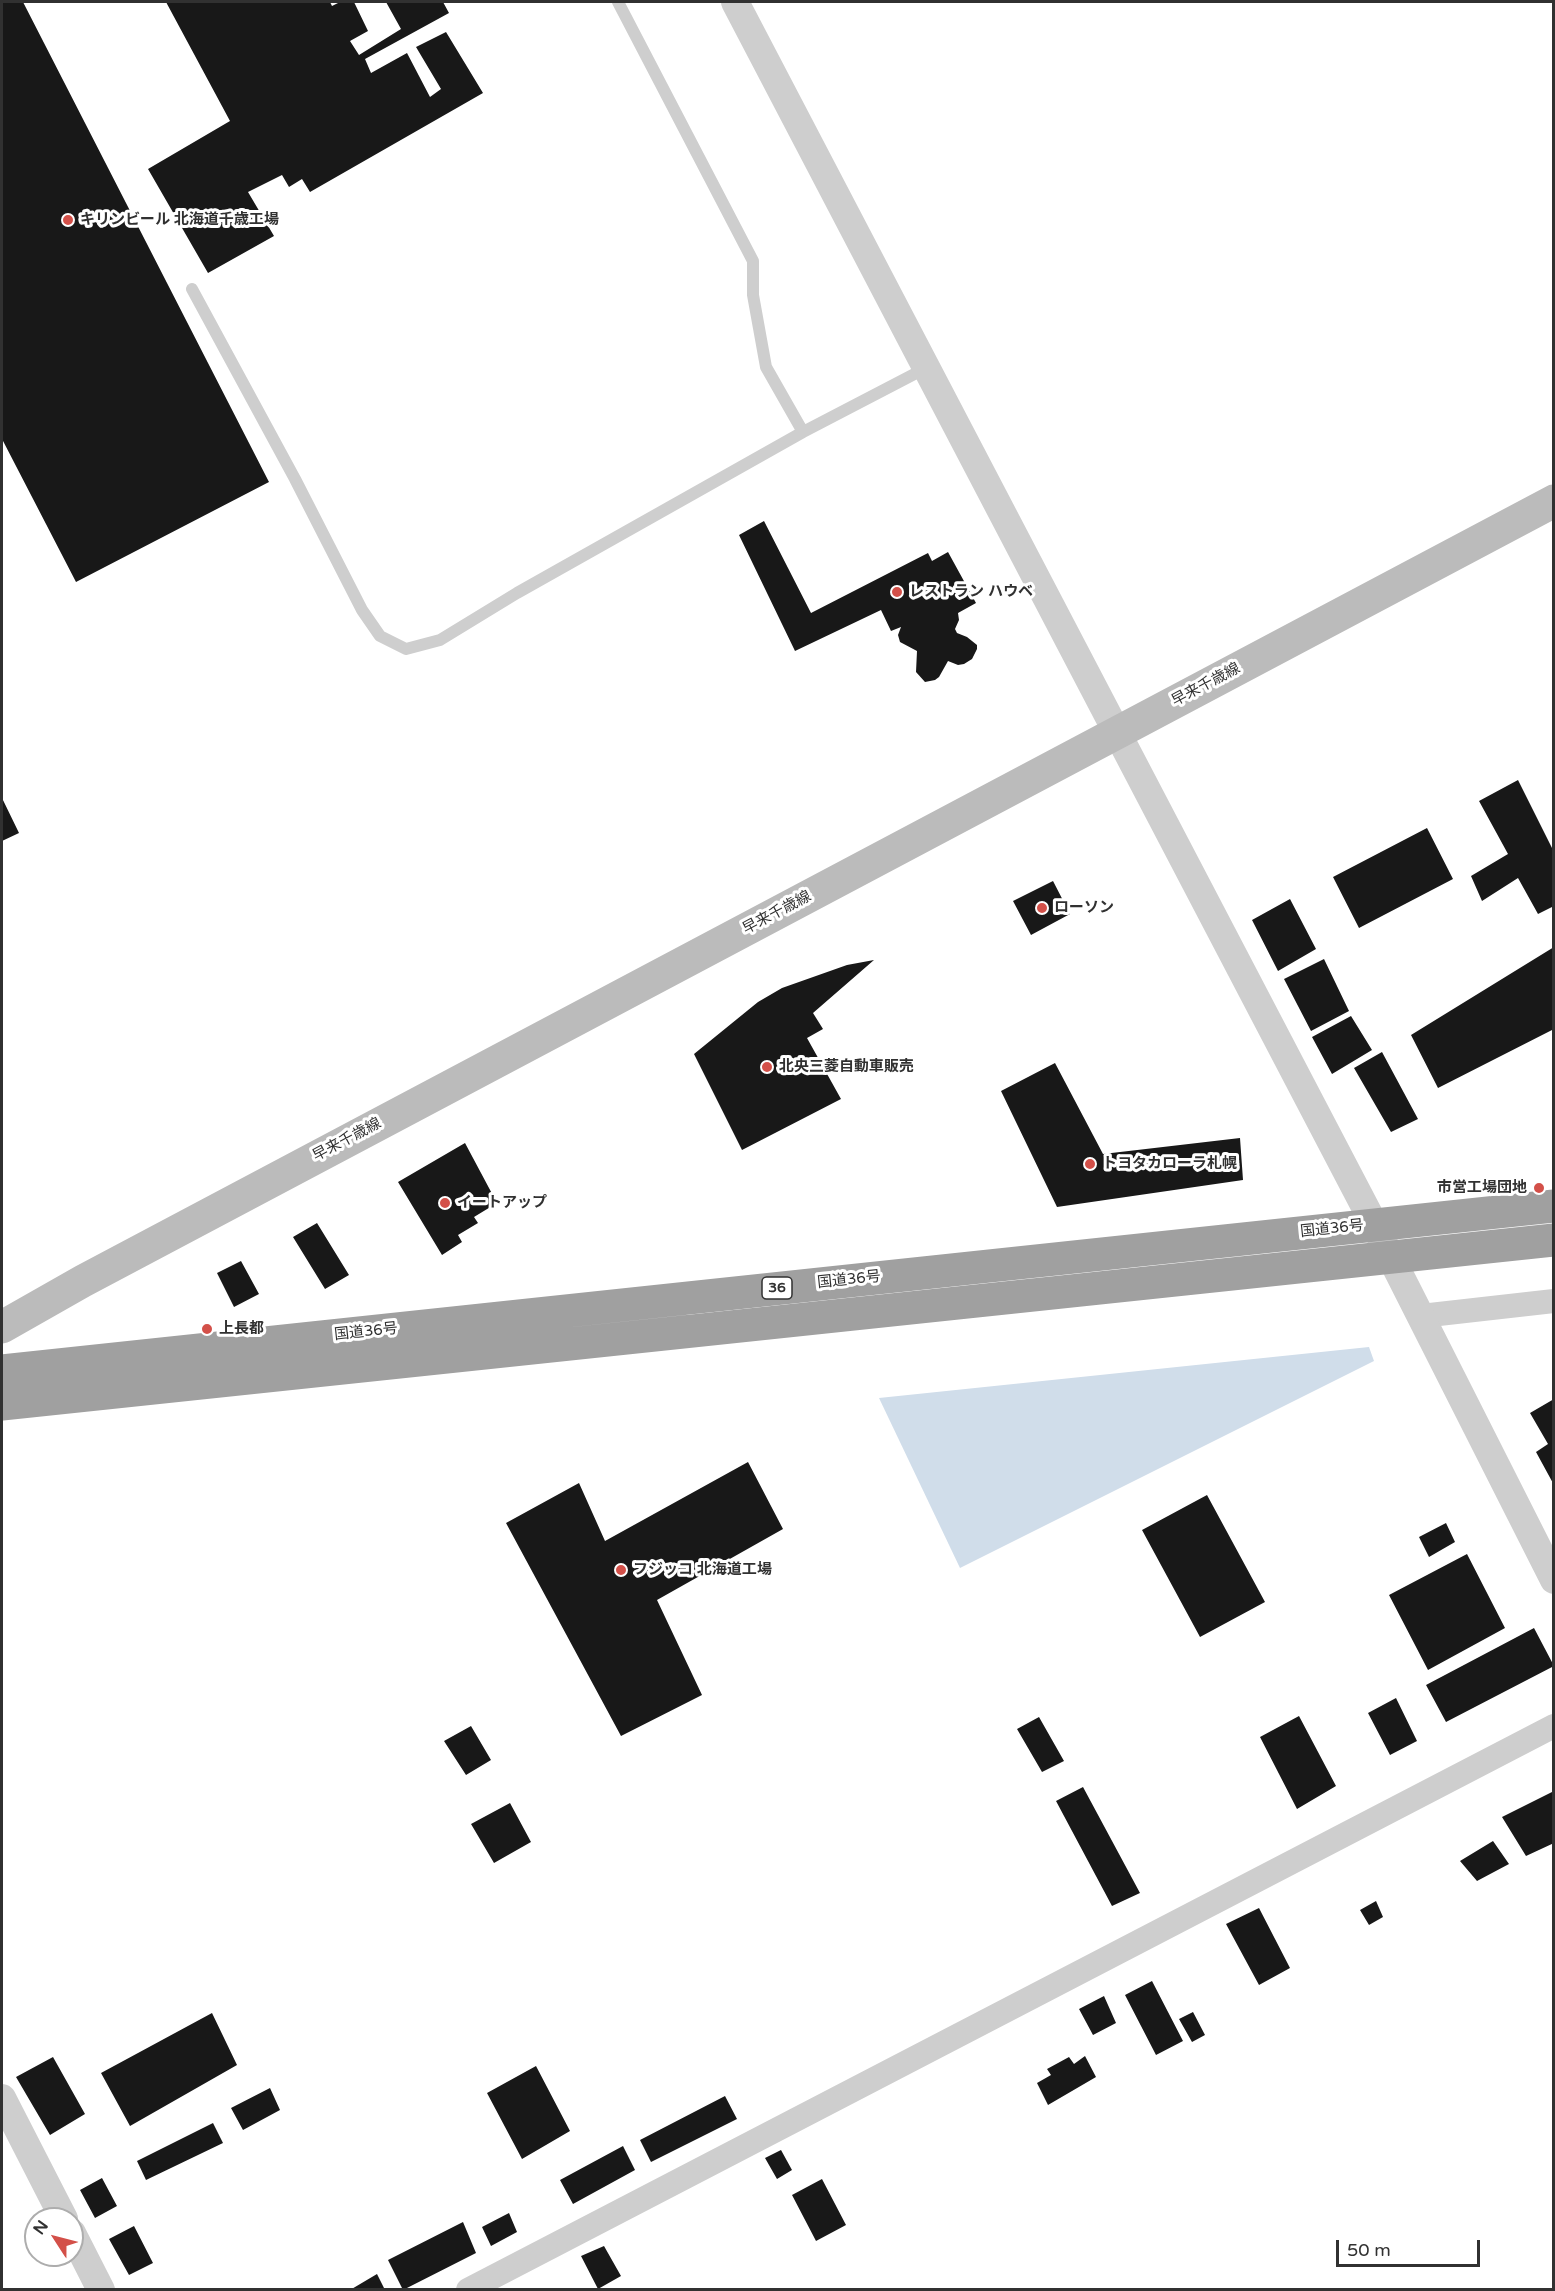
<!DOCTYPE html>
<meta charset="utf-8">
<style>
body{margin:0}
#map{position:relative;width:1555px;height:2291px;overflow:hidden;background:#fff;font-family:"Varela Round",sans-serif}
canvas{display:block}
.frame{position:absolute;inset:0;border:3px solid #313131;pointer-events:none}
.north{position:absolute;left:24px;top:2207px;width:60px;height:60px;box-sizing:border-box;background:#fff;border:2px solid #adadad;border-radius:50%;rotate:306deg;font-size:16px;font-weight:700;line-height:24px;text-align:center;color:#313131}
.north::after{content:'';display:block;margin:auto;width:21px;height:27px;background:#d35049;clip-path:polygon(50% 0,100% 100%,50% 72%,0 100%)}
.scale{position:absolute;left:1336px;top:2240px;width:144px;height:27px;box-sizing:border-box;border:3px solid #313131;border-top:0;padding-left:8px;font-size:18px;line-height:21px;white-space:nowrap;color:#313131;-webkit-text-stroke:4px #fff;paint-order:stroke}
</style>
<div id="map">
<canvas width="1555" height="2291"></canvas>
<div class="frame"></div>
<div class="north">N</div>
<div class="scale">50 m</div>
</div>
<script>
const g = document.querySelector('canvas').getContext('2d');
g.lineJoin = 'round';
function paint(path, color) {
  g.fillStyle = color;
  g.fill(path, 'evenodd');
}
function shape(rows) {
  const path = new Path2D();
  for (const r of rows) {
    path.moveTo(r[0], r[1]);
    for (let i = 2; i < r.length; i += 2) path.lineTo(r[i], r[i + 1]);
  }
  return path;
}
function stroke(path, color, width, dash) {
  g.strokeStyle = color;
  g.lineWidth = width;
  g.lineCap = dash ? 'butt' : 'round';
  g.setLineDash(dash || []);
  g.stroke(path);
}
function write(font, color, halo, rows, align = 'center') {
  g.font = font + ' "Varela Round","Noto Sans JP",sans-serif';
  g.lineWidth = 6;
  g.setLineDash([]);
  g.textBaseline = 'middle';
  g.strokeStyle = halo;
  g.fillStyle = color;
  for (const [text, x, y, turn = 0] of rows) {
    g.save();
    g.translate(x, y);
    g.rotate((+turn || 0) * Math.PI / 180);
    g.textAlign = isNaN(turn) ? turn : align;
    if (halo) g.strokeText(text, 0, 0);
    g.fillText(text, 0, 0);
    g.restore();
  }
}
paint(shape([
 [1369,1347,1374,1361,960,1568,879,1398]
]), '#d0ddea');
paint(shape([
 [2,2,23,2,269,482,76,582,2,439],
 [166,2,330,2,332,6,340,2,354,2,368,31,350,41,359,55,401,29,386,2,443,2,449,13,365,59,371,73,407,53,430,97,441,89,416,47,446,32,483,93,310,192,302,179,289,187,282,175,248,192,274,236,208,273,148,169,230,121],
 [764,521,811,613,928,553,932,561,948,552,976,603,958,613,959,620,955,629,957,633,967,637,977,645,977,649,972,659,964,664,958,665,948,661,939,677,935,680,925,682,916,672,917,651,900,642,898,635,901,627,891,631,881,610,795,651,739,535],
 [1518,780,1554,852,1554,906,1538,914,1518,878,1482,901,1471,876,1508,854,1479,801],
 [2,798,19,833,2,841],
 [1427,828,1453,879,1359,928,1333,877],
 [1053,881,1070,914,1031,935,1013,901],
 [1290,899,1316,949,1278,971,1252,920],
 [1554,947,1554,1029,1438,1088,1411,1035],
 [1324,959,1349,1011,1311,1031,1284,979],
 [874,960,813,1013,823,1029,807,1038,841,1099,742,1150,694,1054,758,1002,782,988,847,965],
 [1351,1016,1372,1050,1332,1074,1312,1037],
 [1382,1052,1418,1119,1391,1132,1354,1068],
 [1055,1063,1103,1154,1240,1138,1243,1180,1057,1207,1001,1091],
 [465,1143,497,1203,474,1217,478,1223,458,1235,462,1242,442,1255,398,1182],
 [317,1223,349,1275,325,1289,293,1237],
 [241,1261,259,1294,234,1307,217,1273],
 [1554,1399,1554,1485,1536,1452,1548,1444,1530,1413],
 [748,1462,783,1529,657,1600,702,1695,621,1736,506,1523,579,1483,605,1541],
 [1207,1495,1265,1602,1200,1637,1142,1530],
 [1446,1523,1455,1542,1429,1557,1419,1537],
 [1467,1554,1505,1628,1428,1670,1389,1595],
 [1534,1628,1554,1666,1446,1722,1426,1685],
 [1396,1698,1417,1741,1390,1755,1368,1713],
 [1299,1716,1336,1786,1297,1809,1260,1737],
 [1039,1717,1064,1761,1042,1772,1017,1729],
 [471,1726,491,1760,466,1775,444,1741],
 [1083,1787,1140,1893,1112,1906,1056,1801],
 [1554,1791,1554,1843,1526,1856,1502,1817],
 [510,1803,531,1842,494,1863,471,1824],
 [1493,1841,1509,1864,1477,1881,1460,1861],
 [1376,1901,1383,1917,1369,1925,1360,1910],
 [1259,1908,1290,1968,1259,1985,1226,1924],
 [1152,1981,1183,2041,1156,2055,1125,1995],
 [1104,1996,1116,2023,1093,2035,1079,2009],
 [1193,2012,1205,2035,1192,2042,1179,2019],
 [212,2013,237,2065,130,2126,101,2073],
 [1085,2056,1096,2077,1048,2105,1037,2083,1051,2075,1047,2069,1069,2057,1074,2064],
 [53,2057,85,2114,50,2135,16,2077],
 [536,2066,570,2131,522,2159,487,2093],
 [270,2088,280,2110,243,2130,231,2108],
 [725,2096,737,2119,651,2162,640,2140],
 [213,2123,223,2143,146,2180,137,2161],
 [623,2146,635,2170,573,2204,560,2180],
 [781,2150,792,2170,777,2179,765,2158],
 [102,2178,117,2206,95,2218,80,2190],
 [822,2179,846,2225,816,2241,792,2195],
 [509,2213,517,2232,491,2246,482,2227],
 [463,2222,476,2253,403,2290,388,2260],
 [134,2226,153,2263,129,2275,109,2239],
 [604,2246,621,2276,598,2289,581,2256],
 [377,2274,385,2290,350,2290]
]), '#181818');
stroke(shape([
 [618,2,753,261,753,295,766,367,803,432],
 [192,289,295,479,362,610,380,636,406,649,440,640,517,593,803,432,926,368]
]), '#cecece', 12);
stroke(shape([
 [1421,1316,1554,1301],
 [468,2290,1554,1726]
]), '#cecece', 24);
stroke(shape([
 [735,2,1374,1224,1554,1580],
 [2,2098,64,2219],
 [72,2233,101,2290]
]), '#cecece', 28);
stroke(shape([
 [2,1327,83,1281,1554,501]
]), '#bbb', 33);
stroke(shape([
 [2,1371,1554,1206],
 [2,1404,1554,1240]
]), '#a0a0a0', 33);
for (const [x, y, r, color] of [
 [68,220,6,"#d35049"],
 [897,592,6,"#d35049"],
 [1042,908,6,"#d35049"],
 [767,1067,6,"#d35049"],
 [1090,1164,6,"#d35049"],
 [1539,1188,6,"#d35049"],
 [445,1203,6,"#d35049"],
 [207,1329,6,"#d35049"],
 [621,1570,6,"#d35049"]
]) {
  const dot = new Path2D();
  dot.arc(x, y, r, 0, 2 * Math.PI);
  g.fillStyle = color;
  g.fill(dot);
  stroke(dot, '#fff', 2);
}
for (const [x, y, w] of [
 [777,1288,30]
]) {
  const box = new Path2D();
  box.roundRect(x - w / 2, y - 11, w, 22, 4.5);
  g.fillStyle = '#fff';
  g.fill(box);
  stroke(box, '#313131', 1.5);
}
write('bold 14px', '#313131', null, [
 ["36",777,1288]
]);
write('bold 15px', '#313131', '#fff', [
 ["キリンビール 北海道千歳工場",80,220],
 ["レストラン ハウベ",909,592],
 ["ローソン",1054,908],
 ["北央三菱自動車販売",779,1067],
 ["トヨタカローラ札幌",1102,1164],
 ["市営工場団地",1527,1188,"right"],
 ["イートアップ",457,1203],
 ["上長都",219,1329],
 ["フジッコ 北海道工場",633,1570]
], 'left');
write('15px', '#313131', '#fff', [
 ["早来千歳線",1206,685,-28],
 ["早来千歳線",777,913,-28],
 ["早来千歳線",347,1140,-28],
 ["国道36号",1332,1229,-6],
 ["国道36号",849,1280,-6],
 ["国道36号",366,1332,-6]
]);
</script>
